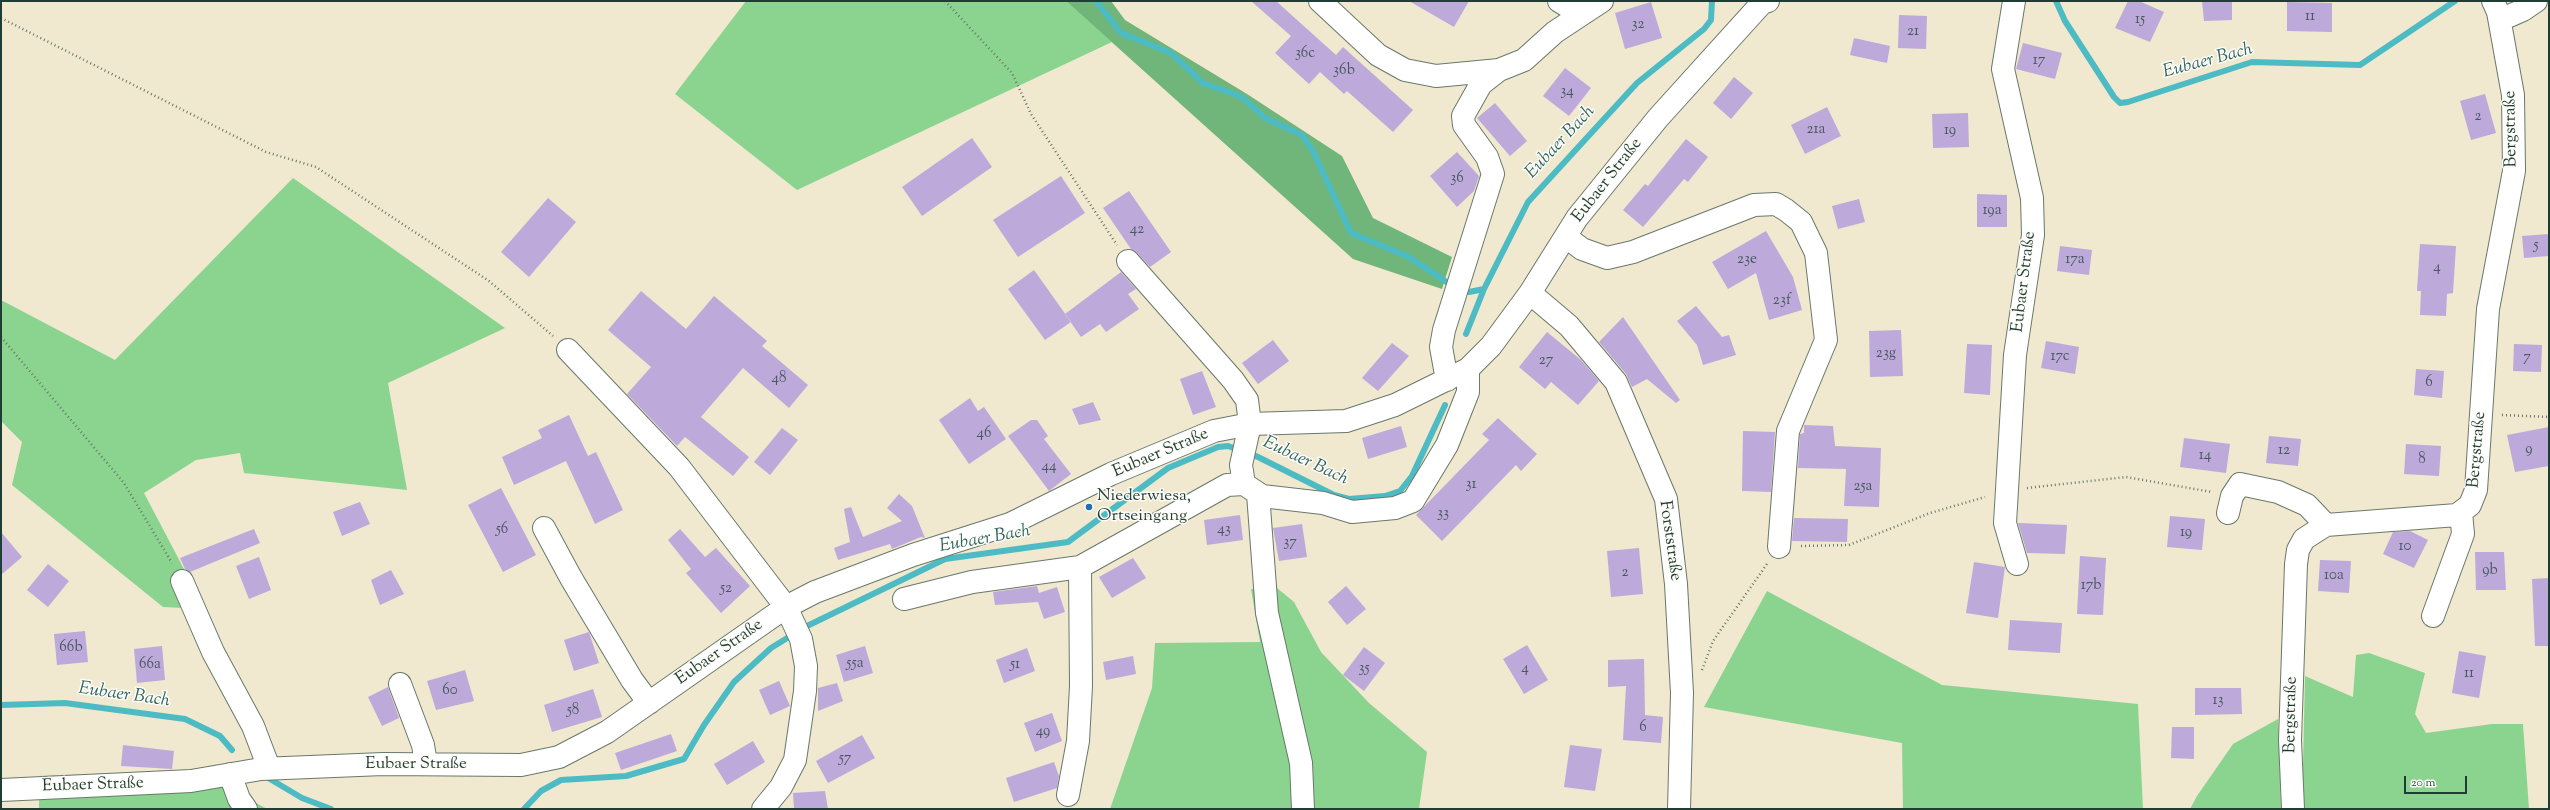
<!DOCTYPE html>
<meta charset="utf-8">
<style>
body{margin:0}
#map{position:relative;width:2550px;height:810px;overflow:hidden;background:#f0e8cf;font-family:"Sorts Mill Goudy",serif}
canvas{display:block}
.frame{position:absolute;inset:0;border:2px solid #1f3d34;pointer-events:none}
.scale{position:absolute;left:2404px;top:776px;width:63px;height:18px;box-sizing:border-box;border:2px solid #1f3d34;border-top:0;padding-left:5px;font-size:12px;line-height:14px;white-space:nowrap;color:#1f3d34;-webkit-text-stroke:3px #fdfcf7;paint-order:stroke}
</style>
<div id="map">
<canvas width="2550" height="810"></canvas>
<div class="frame"></div>
<div class="scale">20 m</div>
</div>
<script>
const g = document.querySelector('canvas').getContext('2d');
g.lineJoin = 'round';
function paint(path, color) {
  g.fillStyle = color;
  g.fill(path, 'evenodd');
}
function shape(rows) {
  const path = new Path2D();
  for (const r of rows) {
    path.moveTo(r[0], r[1]);
    for (let i = 2; i < r.length; i += 2) path.lineTo(r[i], r[i + 1]);
  }
  return path;
}
function stroke(path, color, width, dash) {
  g.strokeStyle = color;
  g.lineWidth = width;
  g.lineCap = dash ? 'butt' : 'round';
  g.setLineDash(dash || []);
  g.stroke(path);
}
function write(font, color, halo, rows, align = 'center') {
  g.font = font + ' "Sorts Mill Goudy",serif';
  g.lineWidth = 3;
  g.setLineDash([]);
  g.textBaseline = 'middle';
  g.strokeStyle = halo;
  g.fillStyle = color;
  for (const [text, x, y, turn = 0] of rows) {
    g.save();
    g.translate(x, y);
    g.rotate((+turn || 0) * Math.PI / 180);
    g.textAlign = isNaN(turn) ? turn : align;
    if (halo) g.strokeText(text, 0, 0);
    g.fillText(text, 0, 0);
    g.restore();
  }
}
paint(shape([
 [746,1,1066,1,1112,42,797,190,675,94],
 [293,178,505,328,388,383,407,490,244,473,240,453,196,460,144,493,205,609,163,607,12,485,22,442,1,421,1,300,115,360],
 [1277,588,1294,602,1321,652,1369,703,1427,752,1419,809,1110,809,1152,688,1155,643,1260,642,1251,589],
 [1767,591,1942,685,2138,704,2143,809,1903,809,1902,743,1704,707],
 [2369,653,2425,673,2415,714,2426,733,2492,724,2523,724,2529,809,2302,809,2305,676,2353,697,2356,655],
 [2278,719,2281,809,2190,809,2197,796,2233,744],
 [196,770,267,809,39,809,39,776]
]), '#8bd490');
paint(shape([
 [1066,1,1111,1,1125,20,1247,94,1342,156,1373,218,1452,257,1442,289,1353,259]
]), '#70b67a');
stroke(shape([
 [1096,1,1121,33,1171,53,1203,83,1242,97,1265,118,1302,135,1313,151,1351,233,1409,257,1448,283],
 [2056,1,2065,21,2114,97,2120,103,2128,102,2252,62,2360,65,2455,1],
 [1469,292,1484,289],
 [1466,334,1484,289,1528,202,1637,83,1704,29,1711,20,1712,1],
 [1,705,65,703,185,719,220,736,232,750],
 [270,779,302,798,331,809],
 [524,809,541,791,561,780,626,776,684,759,704,725,734,682,771,648,805,627,945,559,1068,542,1168,468,1218,447,1228,446,1256,456,1334,495,1349,499,1385,496,1400,491,1412,476,1445,405]
]), '#4dbbc3', 6);
paint(shape([
 [1251,1,1276,1,1336,55,1343,47,1413,110,1393,132,1347,91,1344,94,1320,72,1309,84,1275,53,1291,36],
 [1409,1,1469,1,1454,27],
 [2128,1,2139,1,2164,12,2150,42,2115,28],
 [2202,1,2232,1,2232,20,2204,21],
 [1651,2,1662,38,1625,49,1615,13],
 [2287,2,2332,3,2332,32,2287,31],
 [1899,15,1927,16,1926,49,1898,48],
 [1854,38,1890,46,1887,63,1850,55],
 [2023,43,2062,53,2055,79,2016,69],
 [1565,68,1591,88,1569,116,1543,96],
 [1734,77,1753,93,1731,119,1713,103],
 [2485,94,2496,133,2471,140,2460,101],
 [1495,103,1527,141,1510,156,1477,118],
 [1827,107,1841,136,1805,154,1791,125],
 [1968,113,1969,147,1933,148,1932,114],
 [972,138,992,167,922,216,902,187],
 [1686,139,1708,157,1688,182,1684,179,1643,227,1623,210,1645,184,1648,186],
 [1457,152,1479,176,1474,191,1457,207,1430,176],
 [1061,176,1085,213,1018,257,993,220],
 [1129,191,1171,252,1150,267,1137,253,1131,249,1103,208],
 [1977,194,2007,195,2007,227,1977,227],
 [548,198,576,222,529,277,501,252],
 [1859,199,1865,222,1838,229,1832,206],
 [1766,231,1793,277,1802,310,1769,320,1756,273,1728,289,1712,262],
 [2549,234,2549,256,2524,258,2522,236],
 [2420,244,2456,246,2453,293,2447,294,2446,316,2420,315,2421,291,2417,291],
 [2060,246,2092,250,2089,275,2057,271],
 [1034,270,1071,322,1045,340,1008,289],
 [1121,272,1136,289,1128,294,1139,309,1106,332,1100,324,1081,337,1065,314],
 [641,291,686,329,714,296,767,341,762,346,808,385,789,408,743,368,701,417,749,457,733,476,685,437,677,446,627,394,651,367,608,330],
 [1696,306,1722,337,1729,335,1736,355,1703,365,1697,345,1677,321],
 [1623,317,1680,400,1676,403,1647,379,1632,387,1626,374,1599,342],
 [1901,330,1903,376,1870,377,1869,331],
 [1547,332,1581,360,1599,381,1578,405,1551,382,1545,389,1519,367],
 [1273,340,1289,361,1258,384,1242,363],
 [2046,341,2079,347,2075,374,2041,368],
 [1392,343,1409,356,1378,391,1362,378],
 [1967,344,1992,345,1990,395,1964,393],
 [2514,344,2542,345,2541,372,2513,371],
 [2416,369,2444,371,2442,398,2414,395],
 [1202,371,1216,407,1193,415,1180,379],
 [970,398,978,411,984,407,1006,439,969,464,939,420],
 [1093,402,1101,420,1079,425,1072,409],
 [569,415,588,456,596,452,623,510,595,524,566,461,514,485,502,457,542,438,538,430],
 [1498,418,1537,454,1521,471,1516,465,1442,541,1416,515,1489,440,1482,434],
 [1031,420,1037,420,1048,436,1044,439,1071,474,1049,491,1008,436],
 [1804,425,1833,426,1835,446,1881,448,1879,507,1844,506,1846,469,1798,468,1800,434,1804,433],
 [1401,426,1407,447,1368,459,1362,438],
 [2549,427,2549,466,2515,472,2507,435],
 [782,428,798,440,770,475,754,462],
 [1743,431,1775,432,1771,492,1742,491],
 [2269,436,2301,439,2298,466,2266,463],
 [2184,438,2230,444,2226,473,2180,467],
 [2406,444,2441,446,2439,476,2404,474],
 [501,488,536,555,503,572,468,505],
 [899,494,912,506,925,538,921,537,892,549,890,544,838,560,834,548,850,542,844,509,851,507,863,537,902,521,887,508],
 [360,502,370,524,342,536,333,512],
 [1240,515,1243,540,1207,545,1204,520],
 [2170,516,2205,519,2202,550,2167,547],
 [1794,518,1848,519,1847,542,1792,541],
 [2018,523,2067,525,2065,554,2027,553],
 [1302,524,1307,557,1279,561,1273,528],
 [254,529,260,543,190,572,185,569,180,558],
 [680,529,705,557,716,548,750,586,721,613,686,573,691,569,668,540],
 [2410,531,2428,540,2414,568,2383,554,2393,532],
 [1,532,22,557,1,575],
 [1639,548,1643,594,1611,597,1607,551],
 [2475,552,2504,552,2506,590,2476,590],
 [2080,556,2106,558,2103,615,2077,614],
 [259,557,271,590,249,599,236,566],
 [1133,558,1146,578,1112,598,1099,577],
 [2320,560,2351,561,2349,593,2318,591],
 [1974,562,2005,567,1998,618,1966,613],
 [48,564,69,581,48,607,27,590],
 [391,570,404,594,380,605,371,580],
 [2549,578,2549,646,2535,646,2532,579],
 [1037,586,1039,593,1057,587,1065,612,1044,619,1038,602,995,605,993,592],
 [1346,586,1366,609,1347,625,1328,602],
 [2010,620,2062,623,2060,653,2008,650],
 [85,631,88,662,57,665,54,634],
 [589,632,599,663,574,671,564,640],
 [1527,645,1548,680,1524,694,1503,659],
 [162,646,165,680,137,683,134,649],
 [865,646,873,673,844,682,836,655],
 [1364,647,1385,663,1364,691,1343,675],
 [1027,648,1035,671,1004,683,996,660],
 [2459,651,2486,656,2479,698,2452,693],
 [1133,656,1136,674,1106,680,1103,662],
 [1644,659,1645,715,1663,717,1661,743,1623,740,1626,686,1608,687,1608,660],
 [465,670,474,701,436,710,427,681],
 [779,681,790,706,770,715,759,690],
 [837,683,843,701,818,711,818,688],
 [388,687,399,718,382,726,368,697],
 [2195,688,2241,688,2242,714,2195,715],
 [593,689,602,717,552,732,544,705],
 [1052,713,1062,741,1035,752,1024,723],
 [2172,727,2194,727,2194,759,2171,758],
 [671,734,677,751,621,770,615,753],
 [862,735,875,758,828,783,816,761],
 [753,741,765,762,727,785,714,764],
 [123,745,174,751,172,769,121,766],
 [1570,745,1602,749,1595,791,1564,787],
 [1054,762,1059,776,1057,788,1014,802,1006,778],
 [825,791,828,809,794,809,793,793]
]), '#bea9db');
const minor = shape([
 [1320,1,1378,55,1405,70,1436,76,1499,70,1524,60,1555,32,1602,1],
 [1559,1,1580,14],
 [2014,1,2003,69,2032,198,2033,235,2015,355,2005,523,2017,564],
 [2500,20,2523,10,2536,1],
 [1566,237,1582,249,1607,258,1633,252,1754,205,1776,204,1786,210,1801,222,1816,253,1826,340,1788,431,1779,547],
 [1128,261,1233,380,1247,400,1250,424,1241,465,1244,484],
 [1530,293,1569,326,1616,382,1666,499,1676,584,1682,693,1679,809],
 [568,350,679,467,786,607,801,639,806,666,805,691,795,760,781,787,763,809],
 [1447,380,1441,347,1444,330,1493,174,1487,157,1464,125,1463,116,1481,84,1499,70],
 [1258,494,1267,613,1301,763,1303,809],
 [2228,513,2232,496,2240,484,2278,492,2307,505,2326,525],
 [544,528,571,578,632,680,649,703],
 [182,581,213,652,253,726,269,768],
 [904,599,972,582,1080,567,1227,485,1244,484,1262,496,1323,503,1352,512,1395,508,1413,501,1447,445,1468,392,1468,369],
 [2433,616,2463,534,2461,512],
 [400,684,423,745,426,764],
 [230,774,239,799,246,809],
 [1,790,191,781,261,769,383,764,521,765,559,757,607,732,786,607,815,592,913,555,1010,524,1111,474,1214,431,1250,424,1346,421,1395,405,1468,369,1491,346,1530,293,1577,218,1658,118,1762,3,1768,1],
 [1068,795,1078,741,1081,686,1080,567],
 [2293,809,2290,740,2296,564,2298,550,2304,539,2326,525,2457,515,2470,505,2476,490,2488,309,2514,171,2513,95,2498,12,2493,1]
]);
stroke(minor, '#68796a', 24);
stroke(shape([
 [945,1,1012,73,1031,114,1117,245],
 [1,18,266,152,316,167,489,281,553,336],
 [1,337,124,483,172,563],
 [2502,415,2549,417],
 [2027,488,2126,477,2212,492],
 [1801,546,1849,545,1930,513,1985,497],
 [1702,670,1713,641,1767,564]
]), '#68796a', 2.5, [1, 3]);
stroke(minor, '#fff', 22);
for (const [x, y, r, color] of [
 [1089,507,4,"#1f6fb2"]
]) {
  const dot = new Path2D();
  dot.arc(x, y, r, 0, 2 * Math.PI);
  g.fillStyle = color;
  g.fill(dot);
  stroke(dot, '#fdfcf7', 1.5);
}
write('15px', '#47585e', null, [
 ["11",2310,17],
 ["15",2140,20],
 ["32",1638,25],
 ["21",1913,32],
 ["36c",1305,54],
 ["17",2039,61],
 ["36b",1344,71],
 ["34",1567,92],
 ["2",2478,117],
 ["21a",1816,130],
 ["19",1950,131],
 ["36",1457,179],
 ["19a",1992,211],
 ["42",1137,230],
 ["5",2536,246],
 ["23e",1747,260],
 ["17a",2075,260],
 ["4",2437,268],
 ["23f",1782,301],
 ["23g",1886,354],
 ["17c",2060,357],
 ["7",2527,358],
 ["27",1546,361],
 ["48",779,379],
 ["6",2429,383],
 ["46",984,434],
 ["9",2529,450],
 ["12",2284,451],
 ["14",2205,456],
 ["8",2422,460],
 ["44",1049,467],
 ["31",1471,485],
 ["25a",1863,487],
 ["33",1443,514],
 ["56",502,530],
 ["43",1224,530],
 ["19",2186,533],
 ["37",1290,543],
 ["10",2405,547],
 ["9b",2490,571],
 ["2",1625,573],
 ["10a",2334,576],
 ["17b",2091,586],
 ["52",726,589],
 ["66b",71,648],
 ["55a",855,664],
 ["66a",150,665],
 ["51",1015,665],
 ["35",1364,669],
 ["4",1525,669],
 ["11",2469,674],
 ["60",450,691],
 ["13",2218,701],
 ["58",573,711],
 ["6",1643,728],
 ["49",1043,732],
 ["57",845,759]
]);
write('17px', '#1f3d34', '#fdfcf7', [
 ["Bergstraße",2512,129,-91],
 ["Eubaer Straße",1608,181,-52],
 ["Eubaer Straße",2025,282,-83],
 ["Bergstraße",2478,450,-85],
 ["Eubaer Straße",1161,454,-23],
 ["Forststraße",1669,541,82],
 ["Eubaer Straße",720,653,-35],
 ["Bergstraße",2292,715,-89],
 ["Eubaer Straße",416,765],
 ["Eubaer Straße",93,786,-2]
]);
write('17px', '#1f3d34', '#fdfcf7', [
 ["Niederwiesa,",1097,497],
 ["Ortseingang",1097,517]
], 'left');
write('italic 18px', '#2d635f', '#fdfcf7', [
 ["Eubaer Bach",2208,62,-15],
 ["Eubaer Bach",1561,143,-47],
 ["Eubaer Bach",1305,462,25],
 ["Eubaer Bach",985,540,-10],
 ["Eubaer Bach",124,696,8]
]);
</script>
